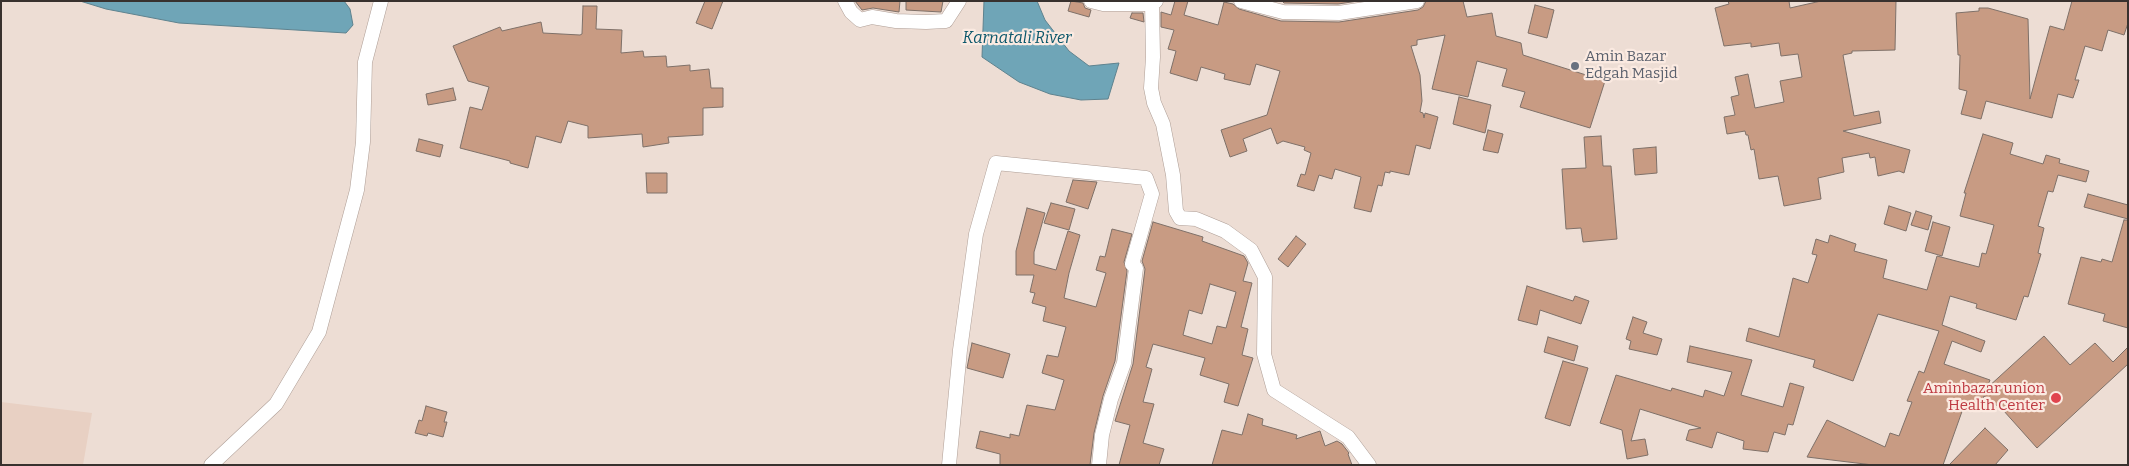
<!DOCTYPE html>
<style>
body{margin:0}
#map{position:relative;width:2129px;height:466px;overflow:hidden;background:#edddd4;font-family:Bitter,serif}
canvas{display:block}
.frame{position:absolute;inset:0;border:2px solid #38312e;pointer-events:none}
</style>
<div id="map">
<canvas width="2129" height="466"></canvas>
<div class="frame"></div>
</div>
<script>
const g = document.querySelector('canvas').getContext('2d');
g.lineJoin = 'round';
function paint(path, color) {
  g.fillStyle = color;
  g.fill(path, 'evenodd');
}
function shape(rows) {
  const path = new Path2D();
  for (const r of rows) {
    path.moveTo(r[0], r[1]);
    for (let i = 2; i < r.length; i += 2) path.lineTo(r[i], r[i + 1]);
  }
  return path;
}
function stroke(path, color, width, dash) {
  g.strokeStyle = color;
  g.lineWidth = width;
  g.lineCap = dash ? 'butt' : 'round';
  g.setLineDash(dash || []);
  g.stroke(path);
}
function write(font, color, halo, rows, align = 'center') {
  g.font = font + ' Bitter,serif';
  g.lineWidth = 4.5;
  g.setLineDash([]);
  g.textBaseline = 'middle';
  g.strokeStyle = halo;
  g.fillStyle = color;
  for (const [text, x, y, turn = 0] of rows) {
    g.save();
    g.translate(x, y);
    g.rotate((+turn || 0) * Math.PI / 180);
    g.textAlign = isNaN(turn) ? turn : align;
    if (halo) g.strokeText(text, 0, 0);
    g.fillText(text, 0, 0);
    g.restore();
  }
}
paint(shape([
 [1,402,92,413,83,465,1,465]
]), '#e8d0c3');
const water = shape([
 [80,1,344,1,350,9,353,25,346,33,179,23,106,9,80,1],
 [984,1,1037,1,1045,20,1069,51,1089,66,1119,63,1108,99,1081,100,1050,94,1019,82,982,57,984,1]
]);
paint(water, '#6fa5b7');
stroke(water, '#5e828e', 1);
const building = shape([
 [705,1,723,1,712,29,696,23,705,1],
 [855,1,900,1,899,12,873,8,862,10,855,1],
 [906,1,943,1,941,12,906,10,906,1],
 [1071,1,1083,3,1085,8,1091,10,1089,17,1068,11,1071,1],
 [1175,1,1188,1,1184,15,1218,25,1224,2,1233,4,1239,9,1281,21,1339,22,1418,10,1423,7,1426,1,1463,1,1467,17,1492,13,1496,36,1521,43,1523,55,1605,81,1590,128,1520,107,1525,92,1502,86,1507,69,1477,61,1468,97,1432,89,1445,35,1417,40,1417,45,1411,46,1420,75,1422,101,1420,112,1423,113,1424,118,1425,113,1438,117,1430,149,1416,145,1409,175,1390,171,1390,173,1385,172,1382,186,1378,185,1371,212,1354,208,1361,177,1335,169,1332,179,1319,175,1314,191,1297,186,1301,174,1305,175,1311,153,1304,150,1305,147,1283,141,1277,144,1271,128,1243,139,1247,151,1230,157,1221,130,1267,115,1280,71,1256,64,1250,85,1224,79,1225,74,1201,67,1197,81,1170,73,1176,51,1168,49,1174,30,1161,27,1161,12,1171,15,1175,1],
 [1282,1,1358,1,1338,4,1284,3,1282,1],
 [1728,1,1789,1,1790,8,1821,1,1896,1,1895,50,1852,51,1852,53,1843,55,1854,116,1879,111,1881,123,1843,131,1910,150,1904,173,1899,171,1878,176,1875,157,1870,158,1869,153,1842,158,1844,172,1818,178,1821,199,1784,206,1778,176,1759,179,1754,149,1751,150,1748,135,1746,135,1745,131,1727,134,1724,117,1735,115,1731,97,1739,95,1735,77,1748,74,1755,108,1784,102,1780,81,1802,77,1798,54,1781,56,1779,43,1751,47,1751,43,1724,46,1715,8,1729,4,1728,1],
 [2072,1,2128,1,2128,23,2124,35,2108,30,2102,51,2085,46,2075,80,2079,80,2073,98,2058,94,2052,118,1986,101,1981,119,1961,114,1967,91,1959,89,1960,55,1958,55,1956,13,1979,11,1979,8,1988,8,2028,19,2030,99,2050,26,2064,30,2072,1],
 [1535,5,1554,10,1547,38,1528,33,1535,5],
 [583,6,597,6,596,29,622,30,621,53,643,51,644,57,666,56,667,67,690,65,690,71,709,69,711,88,723,88,723,107,703,108,703,135,668,137,669,143,643,147,642,134,588,138,588,126,568,121,561,143,536,136,528,168,510,163,510,161,460,148,470,107,482,110,489,87,468,81,453,46,500,27,502,31,541,22,543,33,580,35,582,34,583,6],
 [1132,13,1143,13,1144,22,1130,18,1132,13],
 [453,88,456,100,428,105,426,94,453,88],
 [1459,97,1491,105,1485,133,1453,124,1459,97],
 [1488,130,1503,134,1498,153,1483,150,1488,130],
 [1983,134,2013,143,2010,154,2043,164,2046,155,2060,159,2059,163,2089,171,2086,182,2058,175,2053,192,2048,191,2038,226,2044,228,2038,253,2041,254,2028,297,2024,296,2016,320,1976,308,1977,304,1950,296,1942,325,1985,341,1981,352,1952,341,1944,364,1990,380,1987,388,2044,336,2070,365,2095,343,2113,362,2128,347,2128,364,2037,448,2003,410,1984,396,1979,408,1965,403,1943,465,1873,465,1807,457,1827,420,1885,447,1890,433,1899,436,1912,402,1907,401,1919,371,1924,373,1939,331,1878,314,1853,381,1813,367,1815,360,1746,341,1749,328,1779,337,1793,278,1808,283,1817,255,1812,254,1816,239,1828,243,1830,235,1856,244,1854,251,1887,260,1883,278,1927,290,1937,256,1979,267,1982,253,1986,254,1994,225,1960,216,1966,193,1964,193,1983,134],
 [1601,136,1603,166,1611,166,1617,239,1583,242,1581,228,1566,229,1562,169,1586,168,1584,137,1601,136],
 [419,139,443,145,440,157,416,151,419,139],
 [1656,147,1657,173,1635,175,1633,149,1656,147],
 [646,173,667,173,667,193,647,193,646,173],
 [1073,180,1097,182,1088,209,1066,202,1073,180],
 [2088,194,2128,205,2128,219,2084,207,2088,194],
 [1051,203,1075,209,1069,230,1044,223,1051,203],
 [1889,206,1911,213,1906,231,1884,224,1889,206],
 [1027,208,1045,213,1034,252,1034,264,1056,270,1068,231,1080,235,1069,273,1064,298,1096,307,1106,273,1096,270,1100,256,1105,257,1112,229,1132,234,1124,262,1127,271,1115,361,1103,396,1094,433,1090,465,1000,465,1000,454,976,448,980,431,1010,438,1010,434,1019,436,1027,405,1055,410,1064,380,1042,373,1047,355,1058,357,1066,327,1043,321,1046,307,1032,303,1035,293,1030,292,1034,275,1016,275,1016,251,1027,208],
 [1916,211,1932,216,1928,230,1911,225,1916,211],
 [2124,220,2128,220,2128,328,2103,321,2105,314,2068,304,2081,257,2101,262,2102,259,2112,262,2124,220],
 [1153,222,1203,237,1202,241,1244,256,1248,263,1243,281,1252,283,1241,327,1248,329,1242,355,1253,358,1238,406,1224,402,1229,384,1200,375,1205,358,1153,344,1146,367,1152,369,1143,402,1154,404,1143,443,1164,449,1159,465,1119,465,1130,425,1115,421,1133,364,1145,269,1142,261,1153,222],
 [1210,284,1236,292,1226,328,1217,326,1212,344,1183,335,1189,310,1202,314,1210,284],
 [1933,222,1950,227,1942,256,1925,251,1933,222],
 [1296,236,1306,244,1288,267,1278,259,1296,236],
 [1527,286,1573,301,1575,296,1589,301,1581,324,1540,310,1537,325,1518,320,1527,286],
 [1633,317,1647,322,1643,333,1662,339,1657,355,1629,349,1631,341,1626,339,1633,317],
 [1548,337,1578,346,1574,361,1544,352,1548,337],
 [972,343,1010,354,1003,378,967,368,972,343],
 [1690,346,1752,360,1741,395,1783,407,1790,383,1804,387,1793,425,1788,424,1785,435,1774,432,1768,452,1743,449,1744,441,1717,432,1712,448,1686,440,1689,430,1701,428,1640,409,1631,441,1645,439,1648,455,1627,459,1622,430,1600,423,1616,375,1654,386,1671,391,1672,388,1703,397,1705,390,1724,396,1732,372,1687,362,1690,346],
 [1563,361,1588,368,1570,426,1545,418,1563,361],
 [426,406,447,412,444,422,447,422,443,437,428,433,427,436,415,433,419,420,422,421,426,406],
 [1248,414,1263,419,1262,425,1297,435,1296,439,1320,431,1325,446,1337,441,1342,444,1349,453,1348,454,1352,465,1212,465,1222,430,1242,435,1248,414],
 [1985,428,2008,450,1995,465,1949,465,1985,428]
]);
paint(building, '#c89b83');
stroke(building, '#7e7068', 1);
const minor = shape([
 [845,1,851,12,860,20,872,17,896,21,926,22,946,21,959,1],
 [1091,1,1103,4,1145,4,1156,1],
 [1241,1,1283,12,1339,13,1417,1],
 [1152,2,1153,57,1151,88,1154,103,1163,124,1173,175,1176,211,1180,218,1196,219,1225,231,1251,250,1265,277,1264,354,1274,390,1348,437,1369,465],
 [211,465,276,404,319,332,357,190,363,142,365,62,381,1],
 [949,465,960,350,976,234,996,163,1146,178,1152,194,1132,264,1136,268,1124,363,1111,399,1102,435,1099,465]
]);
stroke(minor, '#ae9e96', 15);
stroke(minor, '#fff', 14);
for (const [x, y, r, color] of [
 [1575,66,5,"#6b7280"],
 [2056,398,6,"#e0444e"]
]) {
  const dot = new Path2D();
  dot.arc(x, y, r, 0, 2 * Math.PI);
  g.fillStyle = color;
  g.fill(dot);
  stroke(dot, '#fbeae1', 2);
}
write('15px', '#5b616d', '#fbeae1', [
 ["Amin Bazar",1585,57],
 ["Edgah Masjid",1585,74]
], 'left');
write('15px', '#be3a42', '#fbeae1', [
 ["Aminbazar union",2045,389],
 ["Health Center",2045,406]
], 'right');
write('italic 16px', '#0b576b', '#fbeae1', [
 ["Karnatali River",1017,39]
]);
</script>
